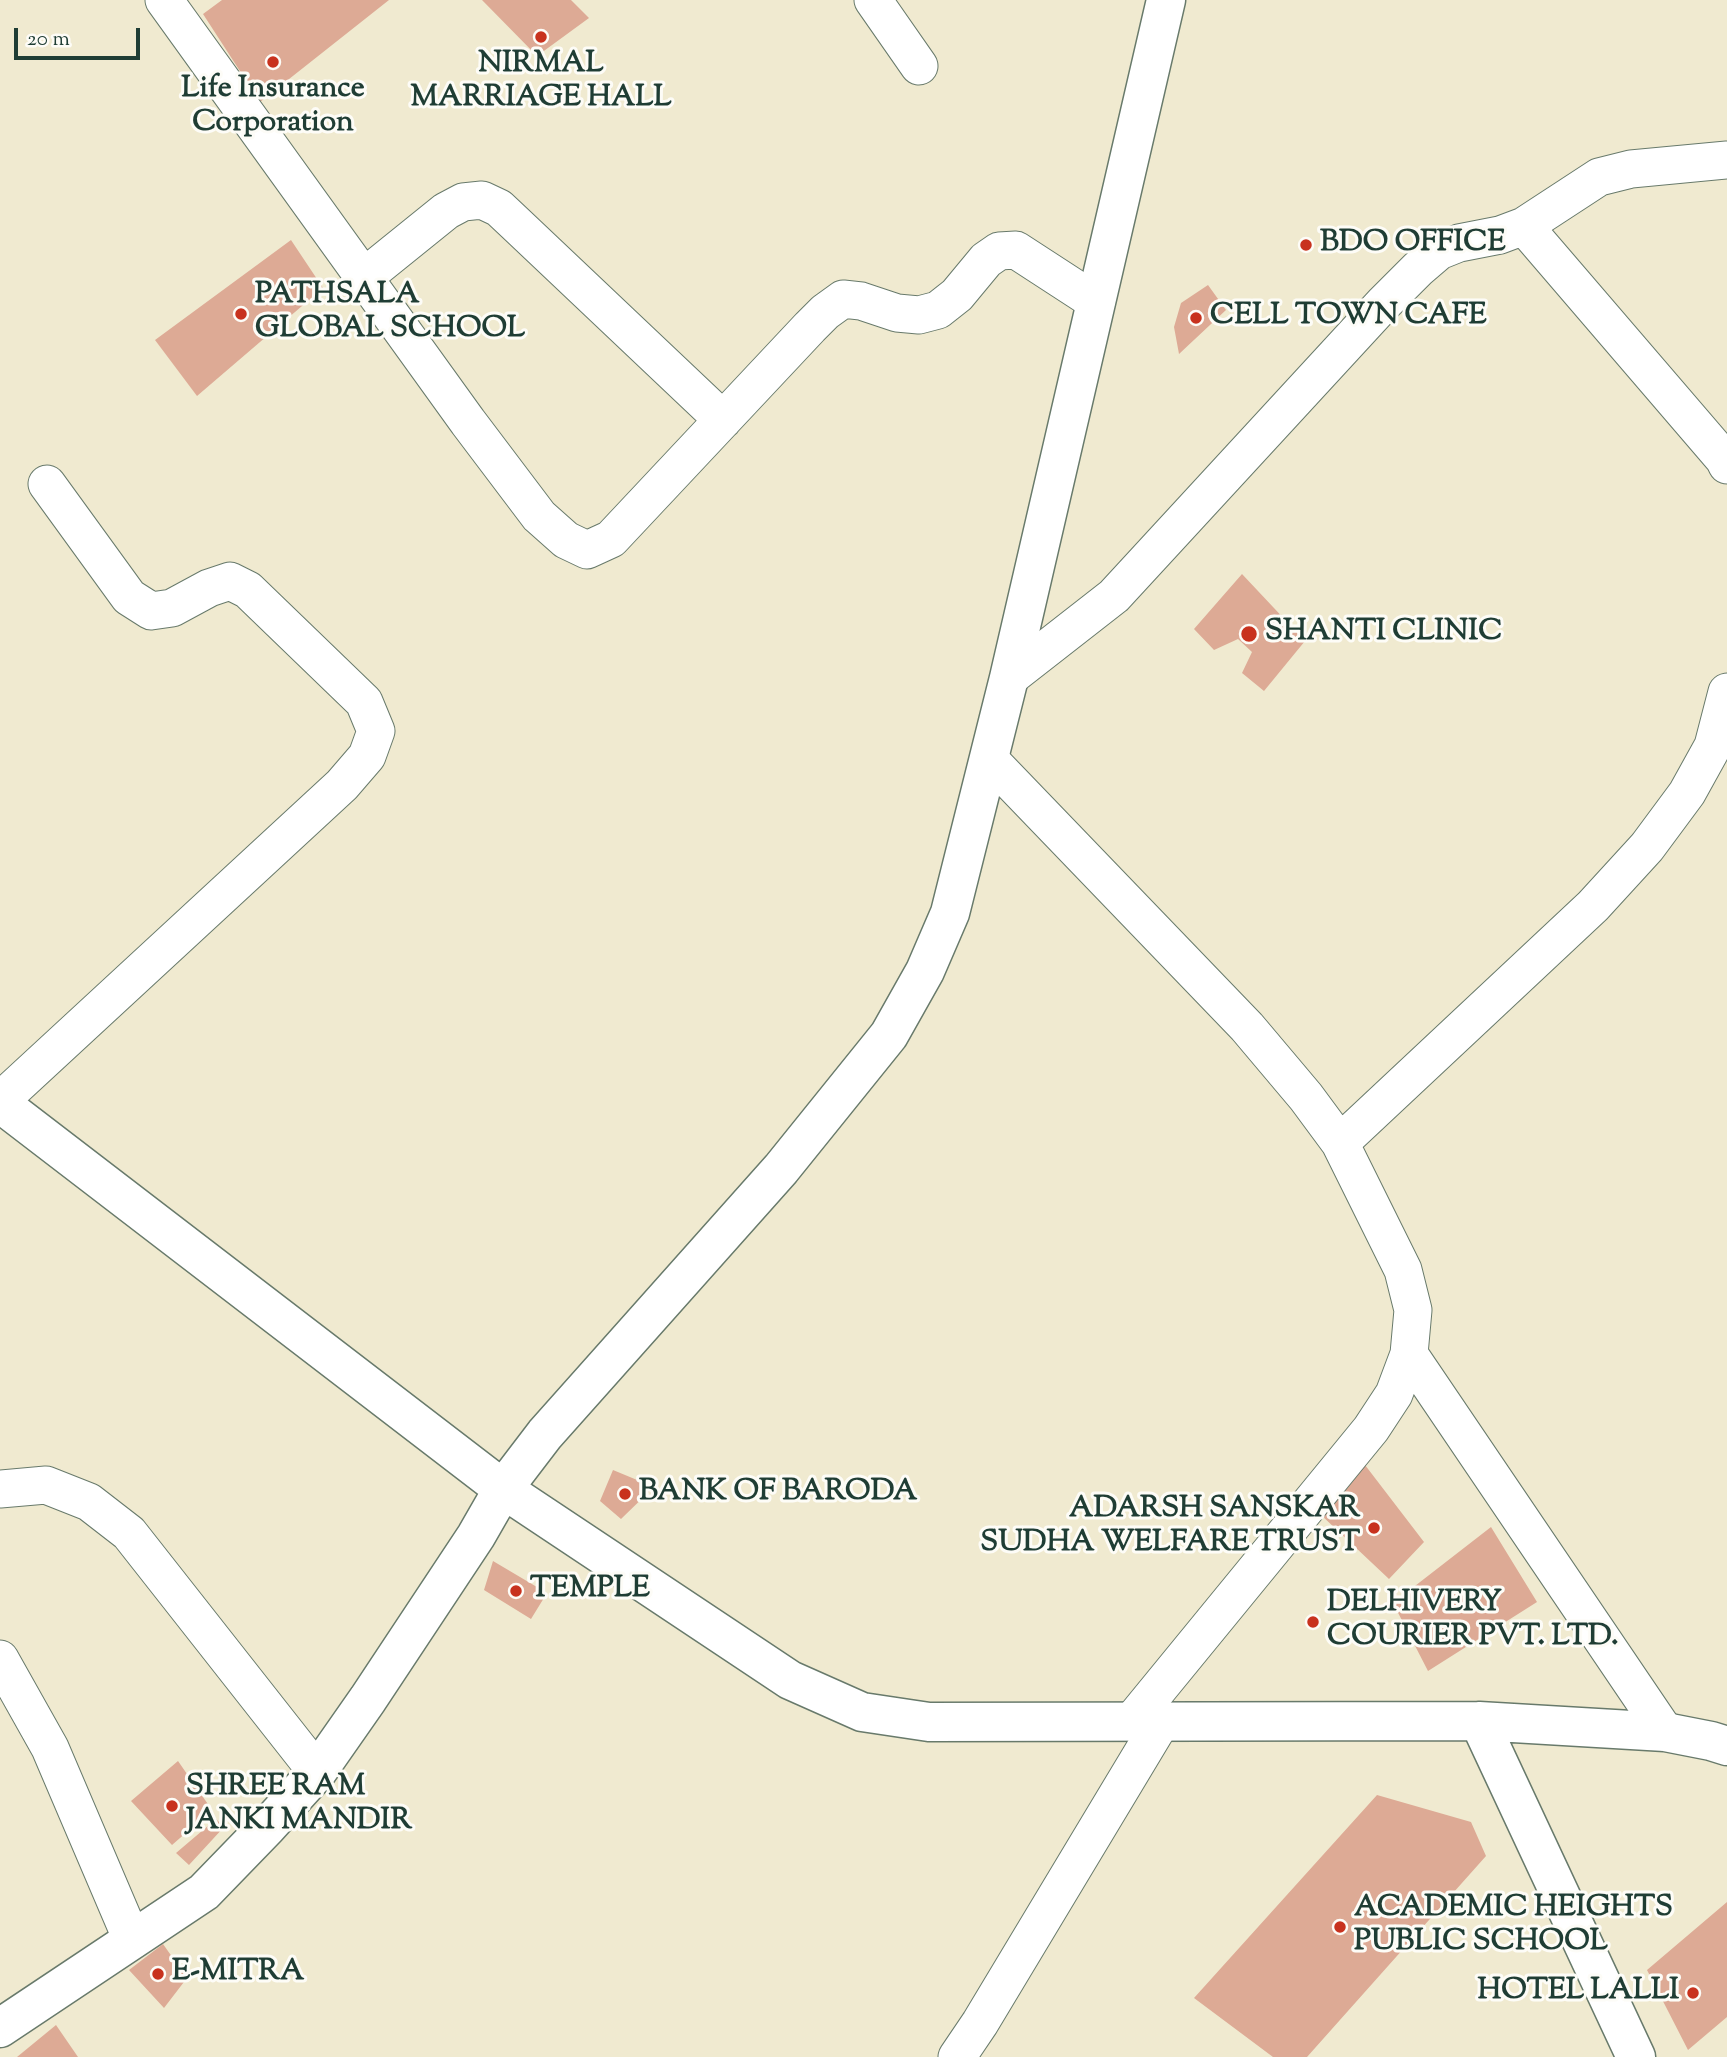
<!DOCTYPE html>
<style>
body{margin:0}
#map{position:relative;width:1727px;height:2057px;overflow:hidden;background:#f0ead0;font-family:"Sorts Mill Goudy",serif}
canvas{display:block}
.scale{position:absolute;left:14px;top:28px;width:126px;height:32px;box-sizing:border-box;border:4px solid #1f3d34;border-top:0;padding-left:9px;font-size:21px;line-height:24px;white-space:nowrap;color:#1f3d34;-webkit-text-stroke:5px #fdfcf7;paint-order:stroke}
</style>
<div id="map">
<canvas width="1727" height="2057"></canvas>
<div class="scale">20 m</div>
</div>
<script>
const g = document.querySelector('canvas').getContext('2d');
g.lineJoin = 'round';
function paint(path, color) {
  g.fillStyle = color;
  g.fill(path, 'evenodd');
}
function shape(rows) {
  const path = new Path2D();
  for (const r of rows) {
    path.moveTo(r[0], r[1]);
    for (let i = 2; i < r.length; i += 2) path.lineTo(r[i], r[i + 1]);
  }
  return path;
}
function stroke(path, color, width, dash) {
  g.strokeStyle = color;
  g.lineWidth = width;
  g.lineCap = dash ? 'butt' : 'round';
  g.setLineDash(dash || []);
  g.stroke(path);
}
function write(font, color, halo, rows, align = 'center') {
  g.font = font + ' "Sorts Mill Goudy",serif';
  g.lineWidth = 6;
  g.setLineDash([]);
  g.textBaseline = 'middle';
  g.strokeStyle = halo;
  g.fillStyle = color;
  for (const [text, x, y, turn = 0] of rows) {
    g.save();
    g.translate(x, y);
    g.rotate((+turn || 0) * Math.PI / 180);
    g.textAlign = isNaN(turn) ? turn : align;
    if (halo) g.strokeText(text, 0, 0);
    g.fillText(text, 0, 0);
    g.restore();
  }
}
paint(shape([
 [222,0,389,0,260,102,203,14],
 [482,0,571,0,589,18,537,56],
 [291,240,323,288,197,396,155,340],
 [1208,285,1226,310,1179,354,1174,327,1181,303],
 [1242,574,1305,641,1264,691,1242,673,1252,652,1238,639,1214,650,1194,629],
 [1365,1465,1424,1542,1389,1579,1320,1514],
 [613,1470,654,1487,621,1519,600,1501],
 [1491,1527,1537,1602,1428,1671,1393,1603],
 [493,1561,547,1593,531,1619,484,1590],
 [178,1761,212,1810,172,1845,131,1801],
 [1377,1795,1471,1822,1486,1856,1307,2057,1273,2057,1194,1998],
 [216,1819,224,1827,189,1865,176,1853],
 [1727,1902,1727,2017,1688,2050,1647,1970],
 [163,1944,187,1978,164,2008,129,1970],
 [56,2025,78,2057,17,2057]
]), '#ddaa95');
const minor = shape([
 [164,0,468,422,539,516,566,540,587,550,611,539,810,327,825,312,843,299,861,301,897,313,919,315,938,310,957,295,986,260,999,251,1016,250,1096,302],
 [873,0,919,66],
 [1524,226,1724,459,1727,465],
 [363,278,446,211,463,202,482,200,499,208,516,224,723,420],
 [1009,678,1114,596,1384,303,1418,269,1439,251,1459,243,1500,235,1524,226,1599,177,1631,169,1727,160],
 [989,759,1247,1027,1306,1097,1340,1143,1403,1270,1413,1310,1409,1354,1394,1394,1371,1429,1132,1721],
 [0,1101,342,785,367,756,376,731,364,702,248,590,230,581,209,588,172,608,151,611,129,597,47,484],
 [1340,1143,1593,906,1647,847,1687,793,1713,746,1727,692],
 [1409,1354,1665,1732],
 [0,1489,46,1485,89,1502,129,1533,317,1772],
 [0,1659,50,1748,132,1940],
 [957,2057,980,2023,1161,1722]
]);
const tertiary = shape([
 [0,1103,503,1489,790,1680,862,1712,929,1722,1479,1721,1665,1732,1711,1741,1727,1746],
 [1479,1721,1636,2057],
 [0,2028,204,1892,267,1827,317,1772,368,1699,476,1536,503,1489,545,1434,781,1169,889,1035,925,971,950,913,1009,678,1166,0]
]);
stroke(minor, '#687a6b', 39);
stroke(tertiary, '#687a6b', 41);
stroke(minor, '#fff', 37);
stroke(tertiary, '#fff', 38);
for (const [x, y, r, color] of [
 [541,37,7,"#c8321e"],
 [273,62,7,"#c8321e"],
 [1306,245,7,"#c8321e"],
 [241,314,7,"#c8321e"],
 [1196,318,7,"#c8321e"],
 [1249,634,9,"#c8321e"],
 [625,1494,7,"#c8321e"],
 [1374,1528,7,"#c8321e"],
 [516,1591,7,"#c8321e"],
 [1313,1622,7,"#c8321e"],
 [172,1806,7,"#c8321e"],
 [1340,1927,7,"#c8321e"],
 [158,1974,7,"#c8321e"],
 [1693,1993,7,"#c8321e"]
]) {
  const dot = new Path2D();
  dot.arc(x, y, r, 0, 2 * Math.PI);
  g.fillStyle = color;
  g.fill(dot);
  stroke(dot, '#fdfcf7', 2.5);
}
write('bold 30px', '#1f3d34', '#fdfcf7', [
 ["NIRMAL",541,66,"center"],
 ["MARRIAGE HALL",541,100,"center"],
 ["Life Insurance",273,91,"center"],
 ["Corporation",273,125,"center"],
 ["BDO OFFICE",1320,245],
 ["PATHSALA",255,297],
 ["GLOBAL SCHOOL",255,331],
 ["CELL TOWN CAFE",1210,318],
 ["SHANTI CLINIC",1265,634],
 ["BANK OF BARODA",639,1494],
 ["ADARSH SANSKAR",1360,1511,"right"],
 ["SUDHA WELFARE TRUST",1360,1545,"right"],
 ["TEMPLE",530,1591],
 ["DELHIVERY",1327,1605],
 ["COURIER PVT. LTD.",1327,1639],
 ["SHREE RAM",186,1789],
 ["JANKI MANDIR",186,1823],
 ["ACADEMIC HEIGHTS",1354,1910],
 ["PUBLIC SCHOOL",1354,1944],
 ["E-MITRA",172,1974],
 ["HOTEL LALLI",1679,1993,"right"]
], 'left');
</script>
